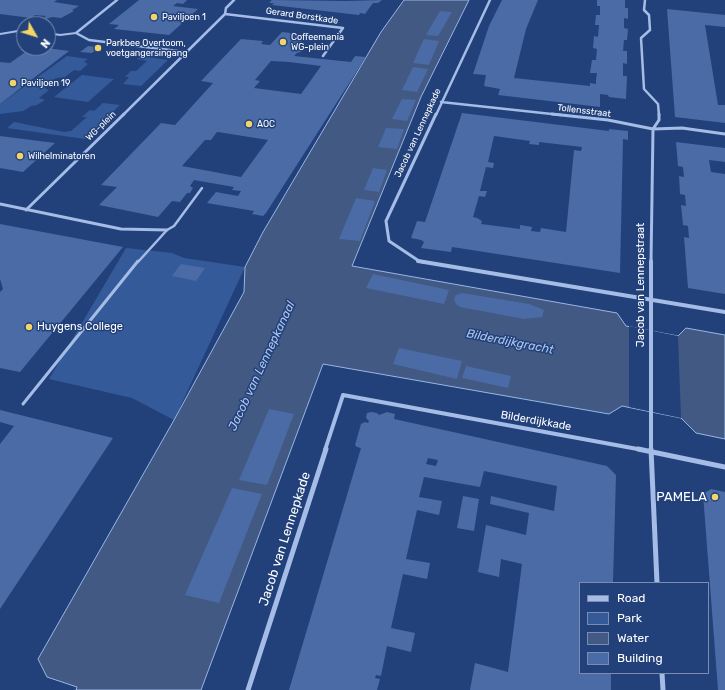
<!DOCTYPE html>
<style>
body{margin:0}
#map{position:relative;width:725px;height:690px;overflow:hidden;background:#22417b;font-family:Rubik,sans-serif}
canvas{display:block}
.legend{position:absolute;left:579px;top:582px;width:130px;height:92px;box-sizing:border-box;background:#22417b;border:1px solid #7a8db0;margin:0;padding:5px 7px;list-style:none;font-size:12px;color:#fff}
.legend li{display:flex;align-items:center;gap:8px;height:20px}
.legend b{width:20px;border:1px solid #7a8db0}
.north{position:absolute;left:16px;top:16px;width:40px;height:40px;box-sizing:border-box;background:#22417b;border:1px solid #7a8db0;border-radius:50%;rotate:129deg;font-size:11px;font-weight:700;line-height:16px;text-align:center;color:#fff}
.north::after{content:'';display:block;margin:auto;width:14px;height:18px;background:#f2d566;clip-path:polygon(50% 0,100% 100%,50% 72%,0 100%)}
</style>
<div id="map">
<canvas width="725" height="690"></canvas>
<ul class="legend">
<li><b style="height:5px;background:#a4bce6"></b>Road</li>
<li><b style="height:11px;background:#355a99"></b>Park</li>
<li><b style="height:11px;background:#425984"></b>Water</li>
<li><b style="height:11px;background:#4a6ba5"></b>Building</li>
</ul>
<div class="north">N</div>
</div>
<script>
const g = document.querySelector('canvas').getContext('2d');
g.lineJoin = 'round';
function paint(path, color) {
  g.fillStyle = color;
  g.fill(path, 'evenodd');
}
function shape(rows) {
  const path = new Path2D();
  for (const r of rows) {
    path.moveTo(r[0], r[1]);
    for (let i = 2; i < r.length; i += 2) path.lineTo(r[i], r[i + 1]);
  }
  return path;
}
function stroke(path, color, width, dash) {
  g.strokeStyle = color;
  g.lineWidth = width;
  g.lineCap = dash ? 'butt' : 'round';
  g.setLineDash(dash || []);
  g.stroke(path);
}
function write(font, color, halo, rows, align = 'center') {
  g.font = font + ' Rubik,sans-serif';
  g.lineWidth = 3;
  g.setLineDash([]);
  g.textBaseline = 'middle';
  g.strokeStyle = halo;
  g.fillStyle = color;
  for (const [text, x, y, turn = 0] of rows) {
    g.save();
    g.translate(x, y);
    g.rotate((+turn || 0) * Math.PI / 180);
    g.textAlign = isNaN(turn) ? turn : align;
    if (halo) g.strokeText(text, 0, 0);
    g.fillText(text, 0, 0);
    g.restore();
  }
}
paint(shape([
 [67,56,88,59,84,62,88,64,80,71,74,70,65,77,57,78,45,83,48,85,44,88,49,90,39,98,45,100,37,105,31,106,23,111,0,114,0,104],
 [141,56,168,60,141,86,123,84,129,77,125,77,131,71,136,71,147,61,137,59],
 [82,75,114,79,88,102,54,97],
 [103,103,120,105,85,139,7,128,14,122,64,132,71,131,87,117,82,117,90,110,94,111],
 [126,248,172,253,184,258,245,267,174,420,132,398,49,379]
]), '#355a99');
const water = shape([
 [404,0,469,0,421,97,352,266,617,313,626,326,678,336,686,328,725,335,725,439,696,433,681,418,622,406,609,414,323,364,201,690,76,690,77,687,47,677,38,659,174,420,244,292,245,267,263,232,381,32,404,0]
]);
paint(water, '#425984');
stroke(water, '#98b6e7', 1);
paint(shape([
 [629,326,678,336,681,418,629,407]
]), '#22417b');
paint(shape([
 [0,0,57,0,54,2,79,6,72,10,74,11,61,18,52,17,46,19,44,18,46,16,35,15,31,18,0,14],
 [139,0,187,0,183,4,177,3,173,6,198,9,169,35,114,29,119,25,109,24],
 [272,0,346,1,382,0,378,3,373,3,365,14,360,13,359,15,272,5,274,3,269,3],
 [502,0,538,0,526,29,514,78,590,86,590,83,596,84,596,80,597,73,590,73,592,60,596,60,597,49,593,48,594,36,598,37,599,25,595,25,596,15,600,15,600,6,597,6,597,0,625,0,625,8,628,8,628,19,624,18,624,28,628,29,627,40,624,40,623,51,627,51,627,64,623,63,623,76,627,76,626,99,609,97,608,95,600,94,600,107,498,95,500,89,484,86,486,75,473,74,489,26],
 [667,9,725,15,725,27,705,25,718,105,725,105,725,123,675,117],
 [440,11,452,12,438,36,426,35],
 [282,32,307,35,295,48,303,50,301,52,297,53,294,56,351,62,355,56,366,57,266,213,263,216,252,214,254,211,207,203,216,192,238,196,241,191,232,190,234,187,194,180,190,186,193,188,190,193,187,193,180,202,172,201,158,217,99,205,117,187,101,185,161,123,175,125,213,83,201,81,241,39,263,41,261,44,270,45],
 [271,61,289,62,321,66,301,94,254,88,260,81,255,80],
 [217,132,218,132,268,140,241,177,182,166,205,140,211,140],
 [424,39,439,41,429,65,413,63],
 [88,46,99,47,92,53,80,52],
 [31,48,47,48,69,51,0,104,0,62,10,63],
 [413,67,428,69,417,92,402,90],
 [402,99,416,100,407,121,392,119],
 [462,113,609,131,609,129,628,131,628,140,623,139,620,273,452,247,451,252,421,248,424,242,421,240,411,238,417,221,425,222],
 [494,136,530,141,529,144,539,145,539,142,582,147,581,151,574,150,566,232,541,228,540,232,531,231,532,227,520,225,520,229,481,224,482,221,477,218,473,217,479,196,485,197,487,191,480,191,486,167,493,168,494,163,488,162],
 [386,128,404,129,397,149,378,147],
 [0,136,55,143,23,172,0,168],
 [676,142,725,148,725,162,709,160,711,172,725,174,725,294,688,288,684,237,689,238,688,226,683,225,681,205,686,206,685,195,680,194,679,176,684,177,683,167,678,166],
 [373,168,387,170,379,192,364,190],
 [356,198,375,201,360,241,339,239],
 [0,224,123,247,20,372,0,368,0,292,3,289,0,279],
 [181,264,205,268,196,281,172,276],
 [373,274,449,290,444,304,366,288],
 [462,293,529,304,544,310,542,317,524,319,460,307,456,304,454,299,456,295],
 [399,348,462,361,457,379,393,364],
 [466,366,511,376,508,388,462,378],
 [269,409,294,414,267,485,239,480],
 [0,410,113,438,0,609,0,444,14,426,0,422],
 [371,412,377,413,379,415,387,412,395,414,394,419,607,466,616,475,613,583,580,583,580,673,611,673,611,690,470,690,475,663,508,672,522,564,501,559,499,577,478,572,486,525,526,535,529,513,490,504,491,496,554,511,557,486,484,471,480,487,424,477,419,497,442,501,439,515,417,510,406,559,430,563,427,579,403,574,391,628,415,633,411,652,387,646,381,676,376,675,375,678,380,679,377,690,289,690,361,448,357,447,355,445,361,424,365,422,368,423,369,421,366,418,367,413],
 [428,458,438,460,436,466,426,464],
 [232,488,262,494,219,603,185,595],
 [711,489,725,492,725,690,718,690,703,494],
 [463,496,479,499,474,531,457,528]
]), '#4a6ba5');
stroke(shape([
 [48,33,60,35,76,33],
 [0,34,24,30]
]), '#a4bce6', 2);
stroke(shape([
 [138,262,167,230,174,226,202,188]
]), '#a4bce6', 2.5);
stroke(shape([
 [23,404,138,261]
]), '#a4bce6', 3);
stroke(shape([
 [117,0,76,33,89,40,186,52],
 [645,0,644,10,649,15,650,30,641,38,644,89,658,104,659,115],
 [225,14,343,28,323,56],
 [441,102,561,115],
 [123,115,225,14,226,8,234,0],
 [436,115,490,0]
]), '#a4bce6', 2.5);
stroke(shape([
 [552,114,608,120,653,129,682,128,725,134],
 [0,204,121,229,167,230],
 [26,210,124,114],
 [423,262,419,261,389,241,386,221,436,114],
 [651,262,653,129,659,120,659,114]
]), '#a4bce6', 3);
stroke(shape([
 [418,261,725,312],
 [651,261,651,450],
 [325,450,343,395,643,450]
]), '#a4bce6', 4);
stroke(shape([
 [638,449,725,467],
 [651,449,657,583],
 [662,673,663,690],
 [248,690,326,449]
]), '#a4bce6', 5);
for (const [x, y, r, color] of [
 [154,17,4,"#f2d566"],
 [283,42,4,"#f2d566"],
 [98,48,4,"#f2d566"],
 [13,83,4,"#f2d566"],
 [249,124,4,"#f2d566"],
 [20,156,4,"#f2d566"],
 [29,327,4,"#f2d566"],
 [715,497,4,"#f2d566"]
]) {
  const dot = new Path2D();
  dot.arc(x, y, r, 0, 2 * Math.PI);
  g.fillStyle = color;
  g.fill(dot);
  stroke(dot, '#22417b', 1.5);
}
write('9px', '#fff', '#22417b', [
 ["Gerard Borstkade",302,16,8],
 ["Tollensstraat",584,111,7],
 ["WG-plein",101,126,-44],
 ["Jacob van Lennepkade",418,133,-65]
]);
write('9px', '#fff', '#22417b', [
 ["Paviljoen 1",162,17],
 ["Coffeemania",291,37],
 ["WG-plein",291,47],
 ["Parkbee Overtoom,",106,43],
 ["voetgangersingang",106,53],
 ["Paviljoen 19",21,83],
 ["AOC",257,124],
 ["Wilhelminatoren",28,156]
], 'left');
write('11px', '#fff', '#22417b', [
 ["Jacob van Lennepstraat",641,285,-90],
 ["Bilderdijkkade",536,421,10]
]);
write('11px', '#fff', '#22417b', [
 ["Huygens College",37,327]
], 'left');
write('italic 12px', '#afc7ed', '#22417b', [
 ["Bilderdijkgracht",510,342,11],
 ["Jacob van Lennepkanaal",262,366,-65]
]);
write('13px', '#fff', '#22417b', [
 ["PAMELA",707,497]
], 'right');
write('13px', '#fff', '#22417b', [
 ["Jacob van Lennepkade",285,539,-72]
]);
</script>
